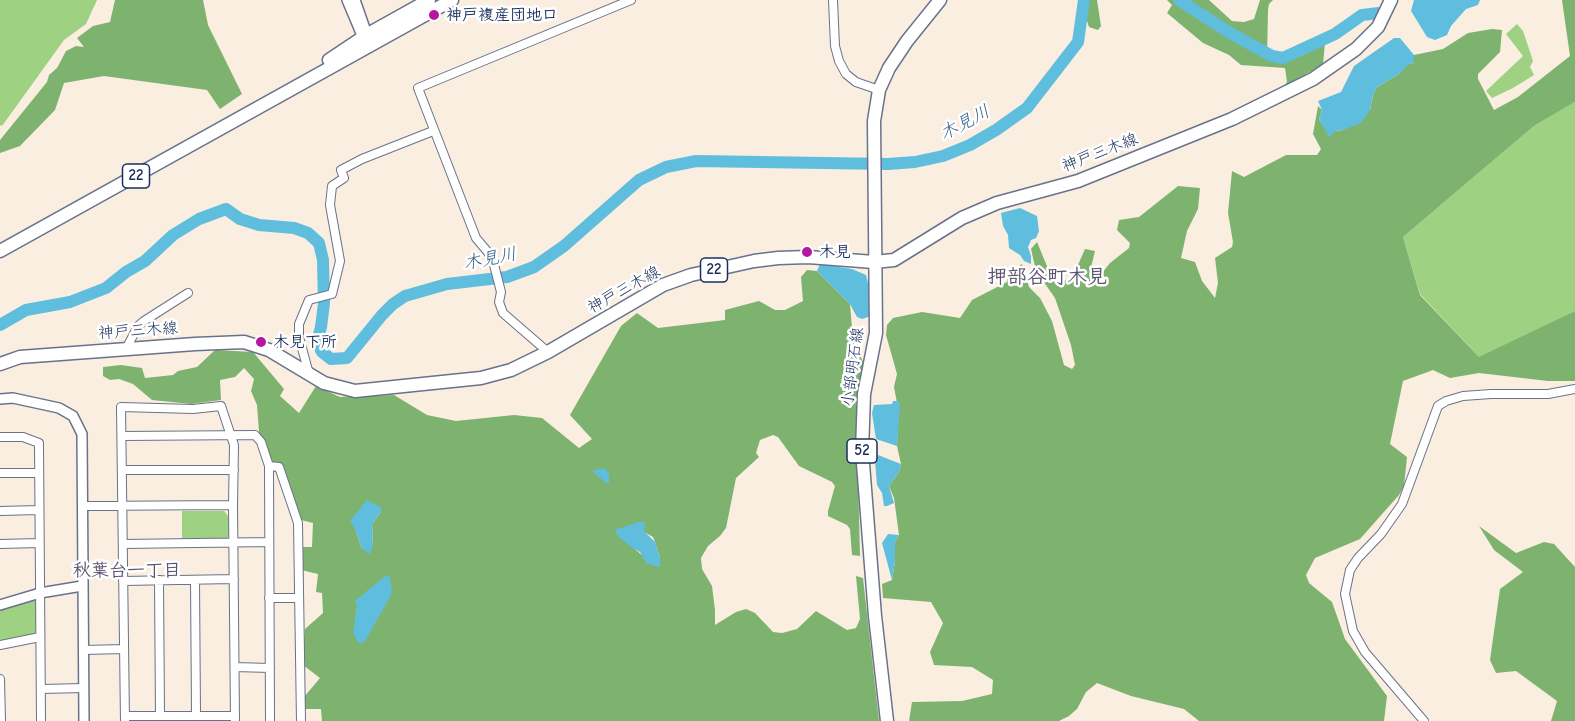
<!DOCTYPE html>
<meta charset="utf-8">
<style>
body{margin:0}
canvas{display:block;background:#f9eedf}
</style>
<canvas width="1575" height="721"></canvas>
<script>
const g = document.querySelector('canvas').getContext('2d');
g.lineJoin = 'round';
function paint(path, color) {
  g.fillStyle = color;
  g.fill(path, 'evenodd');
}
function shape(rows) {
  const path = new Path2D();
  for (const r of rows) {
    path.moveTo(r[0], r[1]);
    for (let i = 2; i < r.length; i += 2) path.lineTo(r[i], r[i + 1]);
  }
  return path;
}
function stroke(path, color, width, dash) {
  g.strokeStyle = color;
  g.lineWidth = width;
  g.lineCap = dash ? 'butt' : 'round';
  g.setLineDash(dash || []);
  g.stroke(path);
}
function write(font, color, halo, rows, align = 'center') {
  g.font = font + ' "Comic Neue","Klee One",sans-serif';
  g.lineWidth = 5;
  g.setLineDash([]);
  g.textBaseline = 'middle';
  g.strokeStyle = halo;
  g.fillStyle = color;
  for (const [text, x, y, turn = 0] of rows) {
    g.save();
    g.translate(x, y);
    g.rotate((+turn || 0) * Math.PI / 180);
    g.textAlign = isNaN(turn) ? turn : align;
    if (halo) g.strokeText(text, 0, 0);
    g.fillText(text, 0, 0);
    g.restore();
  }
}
paint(shape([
 [0,0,97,0,86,24,64,40,2,126,0,125],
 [1517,24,1523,31,1533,61,1530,67,1534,75,1513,88,1492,98,1486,91,1523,56,1506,34],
 [1575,102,1575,311,1480,358,1420,294,1403,237,1534,126],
 [182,511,224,511,228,516,229,536,226,539,182,539],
 [40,593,40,637,0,645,0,605]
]), '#9ed181');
paint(shape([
 [115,0,203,0,208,25,242,94,220,109,207,90,104,76,64,83,55,110,20,146,0,153,0,140,47,82,49,75,57,68,66,51,76,46,84,47,77,38,93,26,110,22],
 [1088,0,1097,0,1101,26,1098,30,1089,27,1086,18],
 [1167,0,1209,0,1232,21,1244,22,1254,19,1260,0,1273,0,1269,4,1268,10,1267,60,1284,61,1325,43,1323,64,1284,87,1287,82,1285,68,1241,65,1229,55,1203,43,1167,13,1172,5],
 [1562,0,1575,0,1575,102,1534,126,1403,237,1420,295,1479,357,1575,311,1575,381,1548,381,1479,373,1450,378,1433,370,1403,381,1390,444,1407,457,1404,486,1399,495,1360,539,1315,558,1306,575,1309,583,1332,602,1345,639,1387,696,1384,721,1199,721,1184,709,1131,696,1097,683,1086,692,1077,709,1069,716,1059,721,909,721,912,702,962,701,992,694,993,680,972,667,934,665,930,652,943,623,931,602,883,598,882,584,892,580,895,561,895,542,899,535,894,498,889,486,899,472,901,464,897,446,899,404,897,403,894,387,897,374,886,335,887,325,893,318,922,312,960,318,972,300,1007,282,1008,273,1022,264,1029,287,1040,298,1052,321,1064,365,1072,369,1075,365,1071,345,1055,298,1036,271,1031,249,1037,242,1049,271,1070,283,1085,249,1095,251,1089,276,1098,278,1110,263,1129,248,1130,243,1117,230,1119,220,1139,217,1178,186,1200,188,1198,209,1187,231,1181,258,1195,262,1202,281,1215,298,1218,283,1215,258,1232,247,1233,242,1228,213,1232,171,1244,177,1286,155,1317,155,1321,149,1313,134,1318,106,1322,110,1319,119,1322,124,1335,131,1343,130,1370,110,1373,95,1377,87,1399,74,1408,64,1414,63,1414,55,1443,49,1468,33,1492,29,1502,30,1500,52,1478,74,1478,79,1494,110,1518,97,1570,56],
 [807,270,817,271,850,304,853,340,864,364,856,399,860,556,852,555,850,529,847,525,828,516,828,511,835,486,832,482,799,466,778,437,773,435,760,440,756,453,759,457,736,478,726,528,720,536,708,546,701,558,702,569,712,586,715,610,715,625,736,612,746,609,755,613,773,632,782,633,797,629,816,611,847,630,856,628,860,619,856,576,863,578,879,721,322,721,321,709,305,709,304,697,320,678,303,665,305,629,323,613,322,593,316,592,318,574,301,570,302,547,312,547,313,523,301,520,282,465,271,461,259,432,257,405,251,391,254,379,244,368,235,377,220,380,221,400,191,404,152,400,133,384,119,379,110,380,103,376,103,367,121,365,142,368,145,378,173,375,178,371,197,367,215,350,253,352,284,389,280,396,299,413,316,386,340,397,394,395,427,415,456,421,514,415,542,418,579,448,592,439,570,415,621,326,637,313,658,328,725,320,725,310,759,301,775,310,785,310,803,301,801,277],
 [381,512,372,524,373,545,362,549,356,531],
 [644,524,644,532,653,537,655,542,660,558,643,556,622,538],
 [357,608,366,636,365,641,354,632],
 [1479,526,1516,553,1544,542,1554,544,1575,567,1575,721,1551,721,1557,701,1516,671,1496,673,1490,660,1500,589,1523,572,1494,550]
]), '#7eb36f');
paint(shape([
 [1414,0,1480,0,1478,5,1466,9,1451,26,1447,35,1435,40,1427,37,1411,11],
 [1394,38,1400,38,1414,55,1414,63,1409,64,1399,74,1377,87,1373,95,1370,110,1361,123,1343,130,1335,131,1329,137,1319,119,1322,110,1318,101,1341,92,1354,66],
 [1020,208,1037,216,1039,231,1036,238,1031,240,1028,247,1031,256,1031,264,1024,261,1020,255,1009,248,1008,235,1003,226,1001,213],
 [820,264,852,269,866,275,869,287,871,316,862,319,857,317,850,304,817,271],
 [893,401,897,401,900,403,897,446,876,439,872,413,874,405,892,404],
 [878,455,901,464,899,472,889,486,894,503,887,506,884,506,882,493,877,485,875,460],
 [605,468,609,474,609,483,606,483,592,471],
 [367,500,381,507,381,512,372,524,373,545,370,554,362,549,356,531,350,521],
 [638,522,645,522,644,531,655,542,660,558,660,566,658,567,646,563,640,552,631,547,618,536,615,530],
 [888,534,899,535,895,542,895,561,892,580,882,543],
 [385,576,390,577,392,592,390,597,365,641,361,644,357,641,353,632,357,608,355,601]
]), '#5fbede');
stroke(shape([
 [1179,0,1230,33,1272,56,1283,58,1335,34,1362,15,1379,13],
 [0,325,26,310,70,302,106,288,126,272,145,261,173,235,199,219,226,209,240,219,259,225,294,228,308,233,319,243,323,260,324,303,321,327,317,342,322,352,331,359,347,358,382,315,393,304,405,296,447,284,507,277,534,267,564,246,639,180,666,167,696,161,888,164,915,162,943,156,970,145,996,130,1027,108,1078,42,1084,0]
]), '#5fbede', 12);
const minor = shape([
 [833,0,835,46,839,61,846,74,856,82,879,90],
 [126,349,138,326,144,321,188,293],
 [548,352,503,313,499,302,501,292,492,257,476,238,418,88,631,0],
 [309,374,299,337,299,324,309,300,332,294,340,261,330,205,332,186,344,178,341,170,362,159,433,131],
 [122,436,255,435,261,442,269,466,270,721],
 [0,437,23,437,39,443,41,721],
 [269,466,279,467,298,523,301,721],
 [123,470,234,470],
 [0,473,39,473],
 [83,506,233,505,235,721],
 [0,511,39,510],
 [0,544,39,543],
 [123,544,269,542],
 [159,580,160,716],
 [195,580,196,715],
 [123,581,234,579],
 [269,598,299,598],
 [0,645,40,637],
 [83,650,124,649],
 [235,667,270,668],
 [0,679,1,721],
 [41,689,84,688],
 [125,716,235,716],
 [125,721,121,407,193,409,221,406,234,445,233,505],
 [1424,721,1365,652,1353,631,1345,594,1350,570,1358,558,1381,534,1402,504,1438,406,1446,401,1463,396,1491,394,1548,394,1575,389]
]);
const tertiary = shape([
 [347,0,363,38,366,41],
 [355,0,369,40],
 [0,399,13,398,59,408,73,416,82,434,84,721],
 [0,605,40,593,82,586]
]);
const primary = shape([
 [329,60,368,34,429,0],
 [0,251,452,0],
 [0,364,20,357,195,344,244,342,269,350,324,383,355,391,481,378,511,370,548,352,663,285,691,275,754,261,778,258,808,257,874,262,894,260,962,218,997,203,1078,181,1232,119,1313,79,1356,49,1378,27,1391,0],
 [887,721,875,616,862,451,864,394,876,333,874,121,879,90,889,68,907,41,940,0]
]);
stroke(minor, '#69728b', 10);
stroke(tertiary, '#69728b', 12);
stroke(primary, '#69728b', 15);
stroke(minor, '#fff', 8);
stroke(tertiary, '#fff', 9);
stroke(primary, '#fff', 12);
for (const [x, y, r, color] of [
 [434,15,6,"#b5179e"],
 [807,252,6,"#b5179e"],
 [261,342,6,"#b5179e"]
]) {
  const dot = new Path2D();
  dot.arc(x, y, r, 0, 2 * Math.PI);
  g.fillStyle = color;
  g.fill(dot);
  stroke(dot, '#fff', 2);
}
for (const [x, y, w] of [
 [136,176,27],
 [714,270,27],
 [862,451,30]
]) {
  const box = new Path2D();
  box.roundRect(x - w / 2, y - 12, w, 24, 4.5);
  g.fillStyle = '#fff';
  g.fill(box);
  stroke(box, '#1b2f5e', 1.5);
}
write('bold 15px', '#1b2f5e', null, [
 ["22",136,176],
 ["22",714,270],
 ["52",862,451]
]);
write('bold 16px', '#1b2f5e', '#fff', [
 ["神戸複産団地口",446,15],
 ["木見",819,252],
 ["木見下所",273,342]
], 'left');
write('16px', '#1b2f5e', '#fff', [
 ["神戸三木線",1100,153,-21],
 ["神戸三木線",624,290,-29],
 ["神戸三木線",138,331,-4],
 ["小部明石線",853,367,-82]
]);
write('italic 18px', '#33618b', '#fff', [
 ["木見川",965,123,-28],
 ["木見川",490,259,-11]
]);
write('bold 18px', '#5b526f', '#fff', [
 ["秋葉台一丁目",127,571]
]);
write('bold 20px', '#5b526f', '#fff', [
 ["押部谷町木見",1047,277]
]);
</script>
